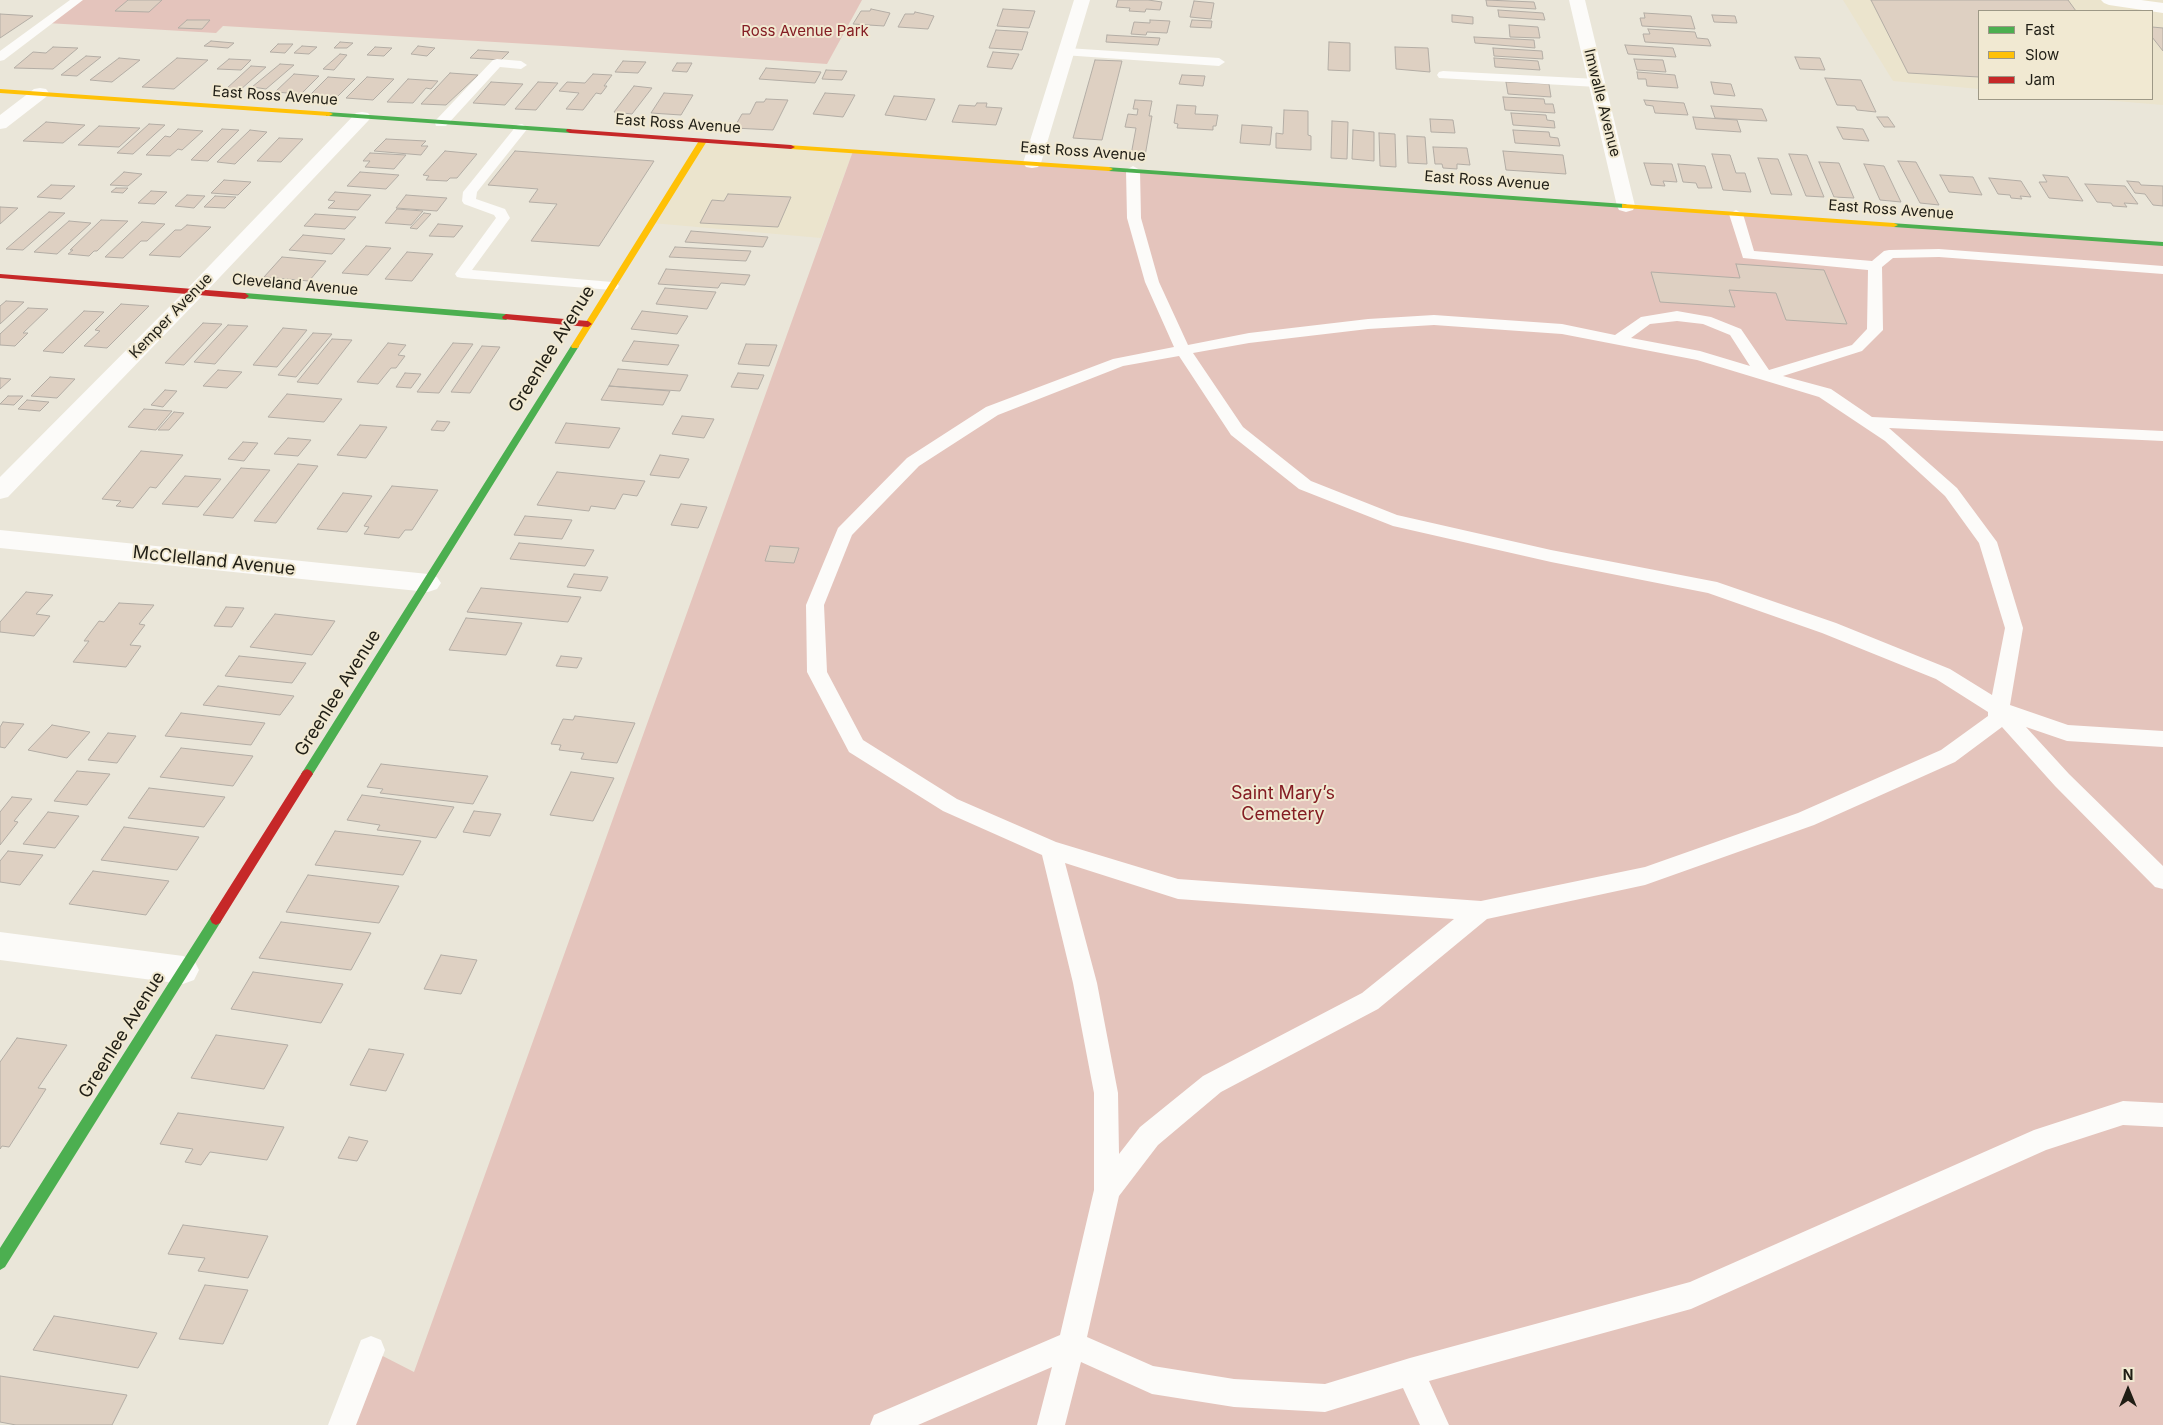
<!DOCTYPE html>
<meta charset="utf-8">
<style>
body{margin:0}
#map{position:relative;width:2163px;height:1425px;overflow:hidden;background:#eae6d9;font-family:Inter,sans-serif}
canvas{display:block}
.legend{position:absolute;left:1978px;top:10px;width:175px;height:90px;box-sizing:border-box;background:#f1e9d2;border:1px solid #9d9886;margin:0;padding:6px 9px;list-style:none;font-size:15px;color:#201e15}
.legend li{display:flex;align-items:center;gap:10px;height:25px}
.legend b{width:25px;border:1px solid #9d9886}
.north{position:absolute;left:2103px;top:1365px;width:50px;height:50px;-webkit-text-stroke:4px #f1e9d2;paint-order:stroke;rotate:0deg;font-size:14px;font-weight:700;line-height:20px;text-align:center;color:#201e15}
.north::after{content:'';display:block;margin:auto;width:18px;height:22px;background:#201e15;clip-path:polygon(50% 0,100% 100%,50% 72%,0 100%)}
</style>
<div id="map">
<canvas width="2163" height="1425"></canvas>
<ul class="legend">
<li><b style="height:6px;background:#4caf50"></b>Fast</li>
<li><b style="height:6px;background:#ffc107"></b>Slow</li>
<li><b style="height:6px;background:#c62828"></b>Jam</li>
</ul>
<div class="north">N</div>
</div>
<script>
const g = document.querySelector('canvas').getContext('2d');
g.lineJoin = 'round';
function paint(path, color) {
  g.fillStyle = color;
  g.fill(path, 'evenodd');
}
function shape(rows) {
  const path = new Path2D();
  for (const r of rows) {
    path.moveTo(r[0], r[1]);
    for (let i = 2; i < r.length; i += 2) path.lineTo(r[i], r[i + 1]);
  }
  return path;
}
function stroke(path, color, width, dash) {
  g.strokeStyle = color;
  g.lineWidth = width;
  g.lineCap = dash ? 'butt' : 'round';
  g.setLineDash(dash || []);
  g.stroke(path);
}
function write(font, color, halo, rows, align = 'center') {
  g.font = font + ' Inter,sans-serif';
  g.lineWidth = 4;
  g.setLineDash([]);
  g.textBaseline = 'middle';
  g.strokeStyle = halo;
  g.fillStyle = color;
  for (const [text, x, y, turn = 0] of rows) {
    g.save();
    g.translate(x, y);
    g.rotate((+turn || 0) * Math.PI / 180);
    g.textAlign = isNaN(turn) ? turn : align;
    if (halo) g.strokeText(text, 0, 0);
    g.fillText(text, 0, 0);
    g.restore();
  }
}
paint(shape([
 [1843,0,2163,0,2163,105,2092,99,2152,99,2152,11,1979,11,1979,89,1893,81],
 [703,141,853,151,821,238,652,223]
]), '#ebe4cd');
paint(shape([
 [77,0,862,0,827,64,563,46,223,26,216,33,47,23],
 [853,151,2163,244,2163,1425,342,1425,371,1350,414,1372]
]), '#e4c4bc');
const building = shape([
 [128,0,162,0,149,12,115,11,128,0],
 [1118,0,1148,0,1162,2,1160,10,1146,9,1145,12,1129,11,1130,8,1116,7,1118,0],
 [1486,0,1534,2,1536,9,1487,6,1486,0],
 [1871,0,2068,0,2076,11,1979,11,1979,77,1908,73,1871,0],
 [1194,1,1214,3,1211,19,1190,17,1194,1],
 [871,9,890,13,884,26,853,24,861,11,870,11,871,9],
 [1003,9,1035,11,1029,28,997,26,1003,9],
 [1498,10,1543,13,1545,20,1499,17,1498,10],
 [915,12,934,16,928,29,898,27,905,14,914,14,915,12],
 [1644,13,1691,16,1695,29,1642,26,1640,18,1645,18,1644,13],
 [0,14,33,16,0,38,0,14],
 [1452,15,1473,17,1473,24,1452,22,1452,15],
 [1712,15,1735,16,1737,23,1714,22,1712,15],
 [187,20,210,20,202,29,178,28,187,20],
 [1150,20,1170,21,1167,33,1147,32,1146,35,1131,34,1134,22,1150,23,1150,20],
 [1192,20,1212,21,1211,28,1190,27,1192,20],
 [1509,25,1538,27,1540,38,1510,37,1509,25],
 [2152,27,2163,28,2163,51,2152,37,2152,27],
 [1648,29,1695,32,1697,38,1708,39,1711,46,1645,42,1643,34,1650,34,1648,29],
 [996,30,1028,32,1022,50,989,48,996,30],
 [1107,35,1160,38,1158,45,1106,42,1107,35],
 [1474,37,1534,40,1535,48,1475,43,1474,37],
 [211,41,234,43,228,48,204,46,211,41],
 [340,42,353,43,347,48,334,48,340,42],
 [1329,42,1350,43,1350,71,1328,70,1329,42],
 [278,44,293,44,285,53,270,52,278,44],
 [1625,45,1673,48,1676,57,1628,54,1625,45],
 [302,46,317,47,309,54,294,53,302,46],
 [418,46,435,48,427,56,411,54,418,46],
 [53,47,78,48,53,69,14,68,33,52,46,53,53,47],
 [375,47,392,48,384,56,367,55,375,47],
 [1395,47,1428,48,1430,72,1396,69,1395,47],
 [1493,48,1542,51,1543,59,1494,56,1493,48],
 [478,50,509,52,501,60,470,58,478,50],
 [993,52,1019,54,1012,69,987,67,993,52],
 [340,54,347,55,334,70,323,69,340,54],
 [86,56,101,57,77,76,61,75,86,56],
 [1795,57,1820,58,1825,70,1800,69,1795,57],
 [119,58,140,60,112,82,90,80,119,58],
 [177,58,208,60,174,89,142,87,177,58],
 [1494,58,1538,61,1540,70,1495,67,1494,58],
 [229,59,251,60,241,70,217,69,229,59],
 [1634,59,1663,60,1666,72,1637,70,1634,59],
 [1095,60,1122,61,1102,140,1073,138,1095,60],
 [623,61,646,62,638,73,615,72,623,61],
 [677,63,692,63,687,72,672,71,677,63],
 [280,64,294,65,266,89,252,87,280,64],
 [251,66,266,67,240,90,226,89,251,66],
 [766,68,821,72,815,83,759,79,766,68],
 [826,70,847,71,842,80,822,79,826,70],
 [1637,72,1675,75,1678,88,1647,86,1646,79,1638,79,1637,72],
 [450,73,478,75,446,105,421,104,450,73],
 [294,74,319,76,301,94,275,92,294,74],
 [593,74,612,75,604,86,607,86,601,94,596,93,583,110,566,109,579,93,559,91,567,82,585,83,593,74],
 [1182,75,1205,76,1203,86,1179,84,1182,75],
 [328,77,355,79,336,98,309,96,328,77],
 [367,77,394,79,373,100,346,98,367,77],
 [1825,78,1861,80,1876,112,1857,110,1855,106,1837,105,1825,78],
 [408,79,438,81,431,89,426,88,413,103,387,102,408,79],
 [491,82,523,84,505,105,473,103,491,82],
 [538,82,558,83,536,110,515,109,538,82],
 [1506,82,1549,84,1551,97,1508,94,1506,82],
 [1711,82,1731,84,1735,96,1714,94,1711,82],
 [634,86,652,88,632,114,614,112,634,86],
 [664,93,693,95,681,115,651,113,664,93],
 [825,93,855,95,843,117,813,114,825,93],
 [894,96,935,99,926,120,885,115,894,96],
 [1503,97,1544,99,1545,104,1553,104,1555,113,1505,110,1503,97],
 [766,99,788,100,773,130,734,128,742,114,750,114,756,102,764,102,766,99],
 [1135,100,1152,101,1149,116,1152,116,1145,156,1131,155,1136,128,1125,127,1128,114,1137,115,1138,109,1133,109,1135,100],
 [1644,100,1684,103,1688,115,1655,113,1653,106,1646,105,1644,100],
 [977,103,987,103,986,107,1002,108,996,125,952,122,959,105,975,106,977,103],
 [1177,105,1196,106,1195,114,1218,115,1216,126,1213,126,1213,130,1177,128,1178,124,1174,123,1177,105],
 [1711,106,1762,109,1767,121,1715,118,1711,106],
 [1284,110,1308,111,1308,135,1311,136,1311,150,1276,148,1276,133,1283,134,1284,110],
 [1511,113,1546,115,1547,120,1554,121,1555,128,1513,125,1511,113],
 [1693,117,1737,120,1741,132,1696,129,1693,117],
 [1877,117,1888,117,1895,127,1884,127,1877,117],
 [1430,119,1453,120,1455,133,1431,132,1430,119],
 [1332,121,1348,122,1347,159,1331,158,1332,121],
 [46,122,85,125,63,143,23,141,46,122],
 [149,124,165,125,133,154,117,153,149,124],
 [1242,125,1272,127,1270,145,1240,143,1242,125],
 [99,126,140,128,119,147,78,145,99,126],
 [1837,127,1863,129,1869,141,1843,139,1837,127],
 [178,129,203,131,182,150,178,149,170,156,146,155,165,136,170,137,178,129],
 [222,129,239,130,208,161,191,160,222,129],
 [250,130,267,132,235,164,217,162,250,130],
 [1353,130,1374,132,1374,161,1352,159,1353,130],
 [1513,130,1549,132,1550,137,1558,138,1560,146,1515,143,1513,130],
 [1379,133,1395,134,1396,167,1380,166,1379,133],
 [1407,136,1425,137,1427,164,1408,163,1407,136],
 [279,138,303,139,281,162,257,161,279,138],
 [386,139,426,141,421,146,428,146,421,155,374,151,386,139],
 [1433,147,1467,148,1470,165,1457,164,1457,169,1443,168,1442,164,1435,164,1433,147],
 [445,151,477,154,457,178,450,178,447,181,426,180,429,176,423,175,445,151],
 [515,151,654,161,599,246,531,241,557,204,529,202,538,189,488,185,515,151],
 [1503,151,1563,155,1566,174,1506,170,1503,151],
 [370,153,406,155,394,169,365,167,370,161,363,161,370,153],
 [1712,154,1730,155,1736,173,1745,173,1751,192,1723,190,1712,154],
 [1789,154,1807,155,1824,197,1806,196,1789,154],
 [1758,158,1778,159,1792,195,1771,194,1758,158],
 [1898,161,1916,162,1939,205,1920,203,1898,161],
 [1819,162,1839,163,1854,198,1834,197,1819,162],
 [1644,163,1672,164,1677,182,1663,181,1665,186,1651,185,1644,163],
 [1678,164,1705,166,1712,188,1698,188,1696,183,1683,182,1678,164],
 [1864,164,1884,166,1901,202,1880,200,1864,164],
 [124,172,142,174,128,186,110,185,124,172],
 [360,172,399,175,386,189,347,186,360,172],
 [1940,175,1973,177,1982,195,1949,192,1940,175],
 [2043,175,2068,177,2083,201,2049,198,2039,182,2047,182,2043,175],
 [1989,178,2021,181,2031,197,2020,196,2022,199,2011,198,2010,195,1998,194,1989,178],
 [224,180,251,182,238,195,211,193,224,180],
 [2127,181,2139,182,2141,185,2163,186,2163,206,2153,205,2145,194,2135,193,2127,181],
 [2085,184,2125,186,2138,204,2124,203,2127,207,2113,206,2111,203,2097,202,2085,184],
 [51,185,75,186,61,199,37,197,51,185],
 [116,188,128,188,123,193,111,192,116,188],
 [151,191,167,192,155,204,138,203,151,191],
 [335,192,371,195,358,210,328,208,335,201,328,200,335,192],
 [728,194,791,197,778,227,700,223,712,200,724,201,728,194],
 [187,195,205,196,194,208,175,206,187,195],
 [406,195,447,198,437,211,396,208,406,195],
 [215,196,236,197,225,208,204,207,215,196],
 [0,207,18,208,0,224,0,207],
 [397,209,423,211,411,225,385,223,397,209],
 [49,212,65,213,23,250,6,249,49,212],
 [424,213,431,214,417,229,410,228,424,213],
 [315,214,356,217,345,229,304,226,315,214],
 [101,220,128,221,97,251,94,251,89,256,68,254,73,250,70,250,101,220],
 [69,221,91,223,57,254,34,252,69,221],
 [142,222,165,224,147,241,141,241,123,258,105,257,142,222],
 [438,224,463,226,454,237,429,236,438,224],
 [187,225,211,227,180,257,149,255,175,230,181,230,187,225],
 [691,231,768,237,763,247,685,242,691,231],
 [303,235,345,239,332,254,289,250,303,235],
 [366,246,391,248,368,275,342,273,366,246],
 [675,247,751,251,746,261,669,257,675,247],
 [407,252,433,254,412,281,385,279,407,252],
 [282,257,326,261,309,281,264,277,282,257],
 [1736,264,1824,270,1847,324,1786,320,1776,293,1729,290,1735,307,1660,302,1651,272,1740,278,1736,264],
 [666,269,750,275,745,285,721,283,718,288,658,284,666,269],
 [665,288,716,292,707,309,656,304,665,288],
 [6,301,24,302,0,324,0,306,6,301],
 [121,304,149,306,107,348,84,346,100,331,95,330,121,304],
 [28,308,48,309,23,333,28,333,15,346,0,345,0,334,28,308],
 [84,311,104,312,63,353,43,351,84,311],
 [642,311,688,316,677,334,631,329,642,311],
 [203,323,222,324,184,365,165,363,203,323],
 [228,325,248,326,215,364,194,362,228,325],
 [283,328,307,330,277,367,253,365,283,328],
 [313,333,332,334,296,377,278,375,313,333],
 [332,339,352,340,318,384,297,382,332,339],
 [634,341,679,345,668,365,622,361,634,341],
 [388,343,406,345,398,355,405,356,396,368,391,368,378,384,357,382,388,343],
 [453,343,473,344,439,393,417,392,453,343],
 [746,344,777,345,769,366,738,364,746,344],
 [482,346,500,347,470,393,451,392,482,346],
 [618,369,688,375,680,391,609,386,618,369],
 [218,370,242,372,227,388,203,386,218,370],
 [405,373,421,374,411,388,396,387,405,373],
 [738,373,764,375,758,389,731,387,738,373],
 [50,377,75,379,57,398,31,396,50,377],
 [0,378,11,379,0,389,0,378],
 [609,386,670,391,663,405,601,400,609,386],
 [165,390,177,391,163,407,151,405,165,390],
 [287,394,342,399,324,422,268,417,287,394],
 [8,396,23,396,14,405,0,404,8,396],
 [27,400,49,402,40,411,18,409,27,400],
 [144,409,172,411,156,430,128,427,144,409],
 [174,412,184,413,169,430,158,430,174,412],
 [682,416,714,419,704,438,672,434,682,416],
 [437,421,450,422,444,431,431,430,437,421],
 [566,423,620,428,609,448,555,443,566,423],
 [360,425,387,427,366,458,337,455,360,425],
 [288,438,311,440,298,456,274,454,288,438],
 [243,442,258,443,244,461,228,459,243,442],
 [141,451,183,455,156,488,150,487,133,508,116,506,121,501,102,499,141,451],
 [660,455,689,459,679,478,650,475,660,455],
 [298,464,318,466,276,523,254,521,298,464],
 [241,468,270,470,233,518,203,515,241,468],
 [557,472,645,481,637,496,623,494,615,509,591,506,589,511,537,505,557,472],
 [185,476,221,479,198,507,162,504,185,476],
 [392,486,438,490,412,530,405,530,399,538,364,534,369,527,364,526,392,486],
 [343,493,372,496,347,532,317,529,343,493],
 [681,504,707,507,698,528,671,525,681,504],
 [525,516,572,520,562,539,514,535,525,516],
 [519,543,594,550,585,566,510,559,519,543],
 [770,546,799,548,794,563,765,561,770,546],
 [574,574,608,577,601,591,567,587,574,574],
 [481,588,581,597,568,622,467,612,481,588],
 [26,592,53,595,36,614,50,616,34,636,0,632,0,622,26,592],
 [119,603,154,605,139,624,145,625,130,645,141,646,126,667,73,662,89,641,84,641,99,621,104,622,119,603],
 [226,607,244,608,232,627,214,626,226,607],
 [275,614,335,621,312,655,250,647,275,614],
 [466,618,522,623,506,655,449,650,466,618],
 [239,656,306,663,292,683,225,676,239,656],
 [561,656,582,658,577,668,556,666,561,656],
 [218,686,294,696,280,715,203,705,218,686],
 [181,713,265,723,251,745,165,736,181,713],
 [575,716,635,723,617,763,581,759,584,753,559,750,561,745,551,744,563,719,573,720,575,716],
 [3,722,24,724,5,748,0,747,0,727,3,722],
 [52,725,90,732,67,758,28,750,52,725],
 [108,733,136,736,117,763,88,760,108,733],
 [181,748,253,756,233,786,160,777,181,748],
 [381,764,488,776,473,804,380,793,383,789,367,787,381,764],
 [77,771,110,774,87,805,54,801,77,771],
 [571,772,614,778,593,821,550,815,571,772],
 [149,788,225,797,204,827,128,818,149,788],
 [362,795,454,807,436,838,377,830,380,825,347,820,362,795],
 [12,797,32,799,14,821,18,822,0,845,0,812,12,797],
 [474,811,501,814,490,836,463,832,474,811],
 [48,812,79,816,55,848,23,844,48,812],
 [124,827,199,837,177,870,101,860,124,827],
 [335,831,421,841,403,875,315,865,335,831],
 [8,851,43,855,20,885,0,882,0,861,8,851],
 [93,871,169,881,146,915,69,904,93,871],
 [308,875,399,886,379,923,286,912,308,875],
 [281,922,371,933,351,970,259,958,281,922],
 [441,955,477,960,461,994,424,989,441,955],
 [253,972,343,984,321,1023,231,1009,253,972],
 [216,1035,288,1045,264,1089,191,1078,216,1035],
 [17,1038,67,1045,38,1088,46,1089,9,1147,2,1146,0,1149,0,1062,17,1038],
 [369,1049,404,1054,386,1091,350,1085,369,1049],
 [178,1113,284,1127,267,1160,210,1152,201,1165,185,1162,193,1149,160,1144,178,1113],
 [349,1137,368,1141,357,1161,338,1158,349,1137],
 [183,1225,268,1236,248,1278,198,1271,205,1258,168,1254,183,1225],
 [205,1285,248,1290,223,1344,179,1339,205,1285],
 [54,1316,157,1333,138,1368,33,1350,54,1316],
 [0,1376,127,1395,112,1425,16,1425,0,1422,0,1376]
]);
paint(building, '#ded0c2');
stroke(building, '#b3ada5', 1);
paint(shape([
 [70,0,83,0,4,60,0,61,0,51,70,0],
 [1067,48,1219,58,1225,62,1219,66,1063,55,1061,52,1063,49,1067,48],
 [497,59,521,61,527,65,521,69,500,67,446,126,436,126,435,123,436,120,493,60,497,59],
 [1443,71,1597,79,1603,83,1597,87,1439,78,1437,75,1439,72,1443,71],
 [522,124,528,128,477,192,476,199,505,209,510,218,472,270,612,282,617,283,619,286,617,289,612,290,462,278,457,277,455,274,496,218,494,215,464,204,462,201,463,192,517,125,522,124],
 [1133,166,1140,170,1141,218,1159,282,1188,345,1249,333,1368,319,1434,315,1562,324,1615,335,1641,317,1677,311,1711,317,1741,329,1769,370,1852,345,1867,329,1868,270,1743,258,1729,214,1736,210,1743,214,1754,251,1872,261,1884,251,1889,250,1939,249,2163,266,2163,274,1939,257,1893,258,1882,267,1883,330,1862,351,1783,376,1831,389,1872,417,2163,431,2163,441,1889,428,1957,488,1997,542,2023,628,2010,705,2068,725,2163,731,2163,747,2067,741,2026,727,2069,774,2163,866,2163,889,2155,887,2055,786,2002,727,1955,762,1814,825,1645,885,1487,919,1378,1009,1221,1092,1158,1145,1119,1196,1087,1337,1153,1366,1234,1379,1325,1384,1410,1358,1690,1282,2034,1130,2123,1101,2163,1103,2163,1127,2123,1125,2046,1150,1691,1309,1429,1381,1449,1425,1420,1425,1403,1388,1325,1412,1234,1407,1152,1394,1081,1362,1065,1425,1037,1425,1052,1367,918,1425,870,1425,874,1415,1060,1335,1094,1190,1094,1093,1073,983,1042,855,943,811,849,752,807,672,806,605,838,528,907,458,986,407,1113,359,1174,347,1145,282,1127,218,1126,170,1133,166],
 [1677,321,1703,324,1730,335,1750,366,1700,351,1631,338,1650,324,1677,321],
 [1434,325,1562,334,1697,360,1819,397,1885,441,1945,496,1979,543,2005,628,1992,695,1950,669,1836,623,1717,582,1551,550,1397,515,1311,481,1243,427,1193,353,1249,343,1368,329,1434,325],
 [1179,356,1231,435,1299,489,1393,526,1551,562,1708,593,1822,633,1936,679,1988,712,1988,716,1941,750,1798,813,1645,867,1481,901,1178,879,1056,842,957,799,863,740,827,672,824,605,852,535,919,466,998,415,1123,366,1179,356],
 [1065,863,1178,899,1454,919,1362,993,1203,1076,1140,1127,1119,1154,1118,1093,1097,983,1065,863],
 [371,1336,381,1340,385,1350,356,1425,328,1425,361,1340,371,1336]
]), '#fcfbf9');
paint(shape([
 [1074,0,1090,0,1041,163,1038,167,1032,168,1026,167,1023,163,1074,0],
 [1569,0,1585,0,1635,206,1633,210,1626,212,1619,210,1617,206,1569,0],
 [2101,0,2141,0,2163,3,2163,13,2109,5,2104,3,2101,0],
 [40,88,46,89,49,93,46,97,6,128,0,129,0,115,34,89,40,88],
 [362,112,368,113,371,117,368,121,202,296,8,497,0,499,0,477,188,288,356,113,362,112],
 [0,530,428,574,437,577,441,583,437,589,428,592,0,548,0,530],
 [0,932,183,956,194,960,199,970,194,980,183,984,0,960,0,932]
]), '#fcfbf9');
paint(shape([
 [326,112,570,129,574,131,570,133,329,116,326,116,326,112],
 [1106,167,1625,204,1629,206,1625,208,1109,171,1105,169,1106,167],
 [1891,223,2163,242,2163,246,1894,227,1890,225,1891,223],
 [245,293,506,314,510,317,506,320,242,298,241,296,245,293],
 [575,343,579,346,311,777,303,777,301,774,303,771,571,346,575,343],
 [216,913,220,915,222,919,220,923,5,1267,0,1270,0,1248,212,915,216,913]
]), '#4caf50');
paint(shape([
 [0,89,329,112,333,114,329,116,0,93,0,89],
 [700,139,707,141,579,346,578,348,572,348,571,346,700,139],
 [788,145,1109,167,1113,169,1109,171,791,149,787,147,788,145],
 [1622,204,1894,223,1898,225,1894,227,1625,208,1622,208,1622,204]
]), '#ffc107');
paint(shape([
 [567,129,791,145,795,147,791,149,570,133,566,131,567,129],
 [0,274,245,293,249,296,245,299,0,278,0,274],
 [506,314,588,321,592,324,588,327,503,319,502,317,506,314],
 [307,769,311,771,313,774,311,777,220,923,216,925,212,923,210,919,212,915,303,771,307,769]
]), '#c62828');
write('15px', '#841d23', '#f1e9d2', [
 ["Ross Avenue Park",805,31]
]);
write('15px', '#201e15', '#f1e9d2', [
 ["East Ross Avenue",275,96,4],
 ["Imwalle Avenue",1602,103,76],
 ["East Ross Avenue",678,124,4],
 ["East Ross Avenue",1083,152,4],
 ["East Ross Avenue",1487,181,4],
 ["East Ross Avenue",1891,210,4],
 ["Cleveland Avenue",295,285,5],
 ["Kemper Avenue",171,316,-46]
]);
write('18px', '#201e15', '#f1e9d2', [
 ["Greenlee Avenue",552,349,-58],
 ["McClelland Avenue",214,561,6],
 ["Greenlee Avenue",338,693,-58],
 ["Greenlee Avenue",122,1035,-58]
]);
write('18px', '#841d23', '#f1e9d2', [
 ["Saint Mary’s",1283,794],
 ["Cemetery",1283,815]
]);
</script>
